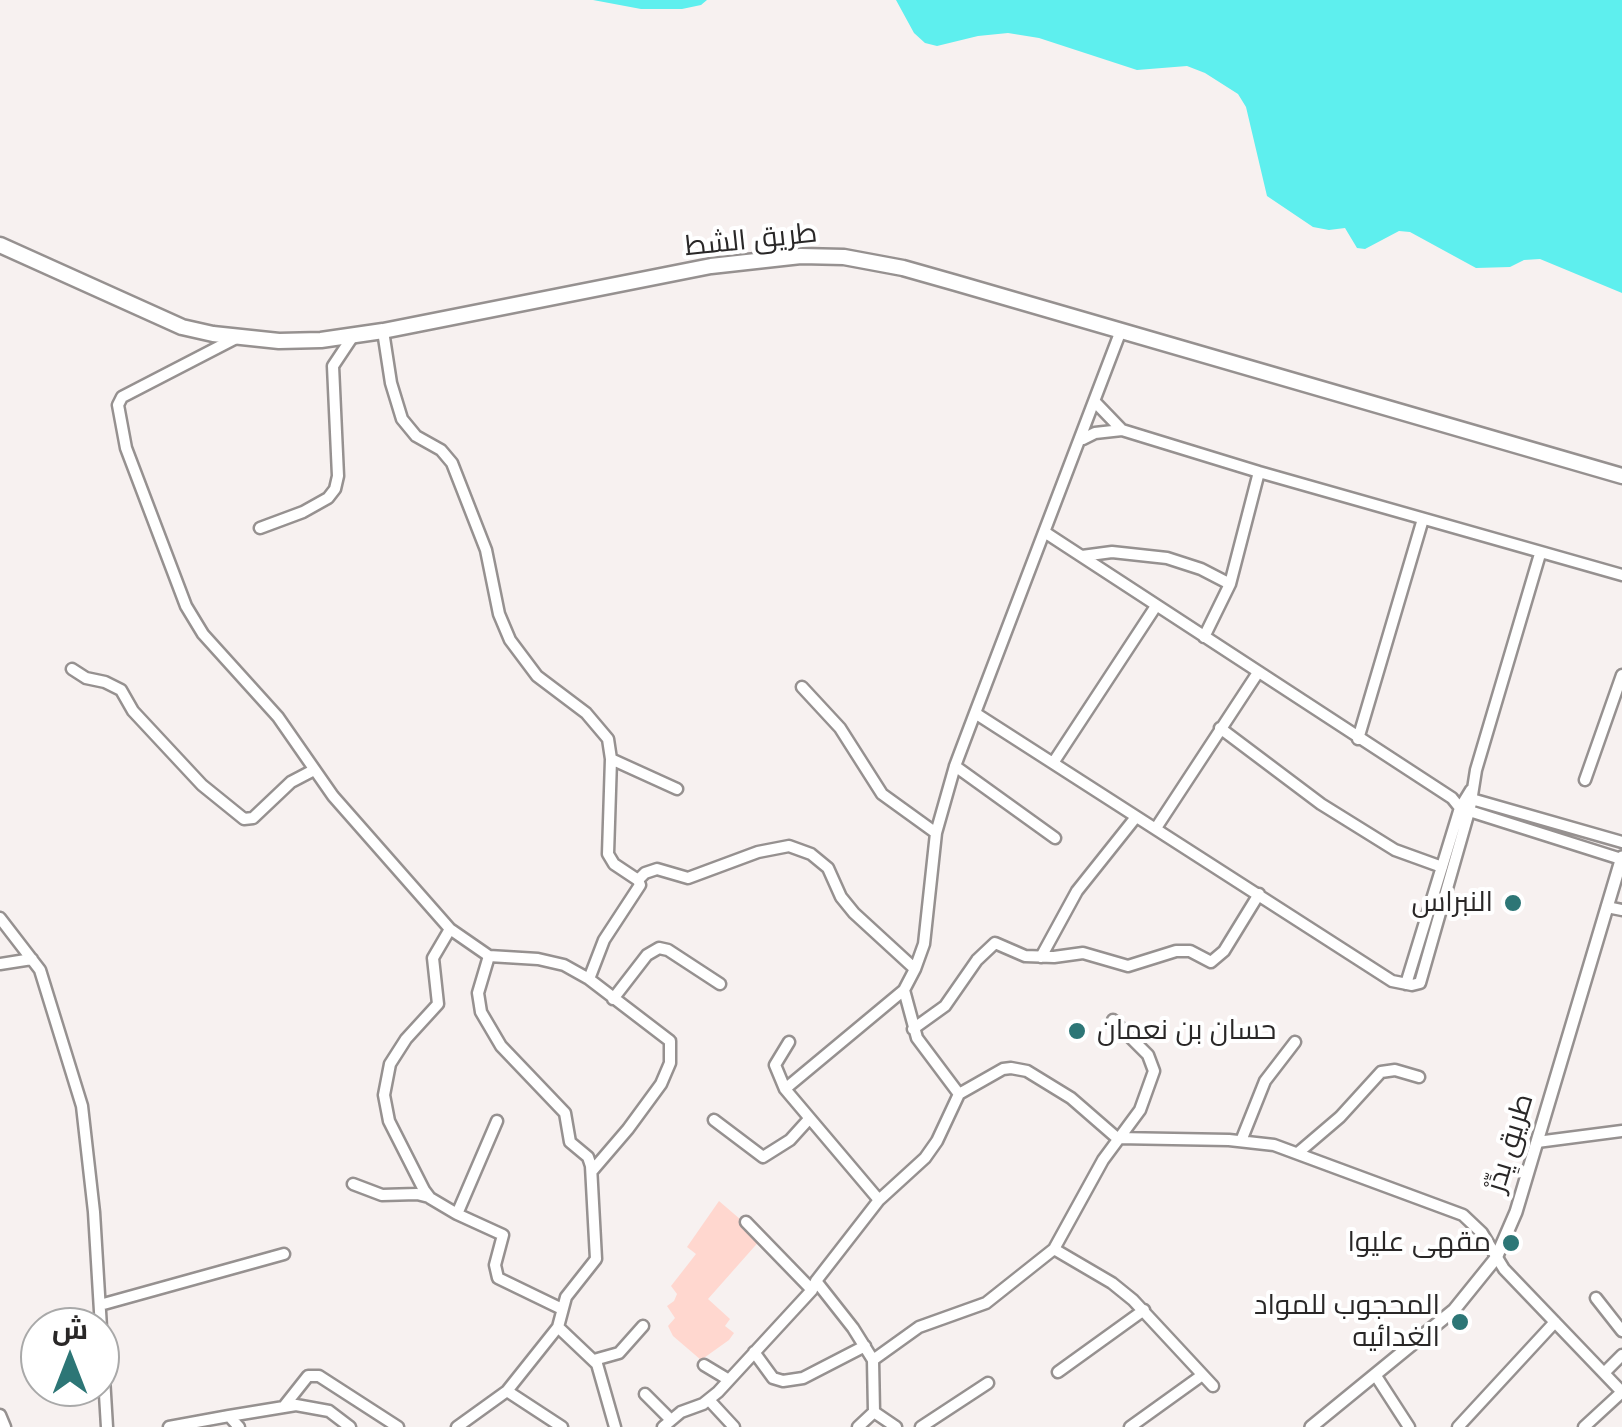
<!DOCTYPE html>
<meta charset="utf-8">
<style>
body{margin:0}
#map{position:relative;width:1622px;height:1427px;overflow:hidden;background:#f7f1f0;font-family:Mulish,Cairo,sans-serif}
canvas{display:block}
.north{position:absolute;left:20px;top:1307px;width:100px;height:100px;box-sizing:border-box;background:#fff;border:2px solid #a9a9a9;border-radius:50%;rotate:0deg;font-size:28px;font-weight:700;line-height:40px;text-align:center;color:#292727}
.north::after{content:'';display:block;margin:auto;width:35px;height:45px;background:#2d7676;clip-path:polygon(50% 0,100% 100%,50% 72%,0 100%)}
</style>
<div id="map">
<canvas width="1622" height="1427"></canvas>
<div class="north">ش</div>
</div>
<script>
const g = document.querySelector('canvas').getContext('2d');
g.lineJoin = 'round';
function paint(path, color) {
  g.fillStyle = color;
  g.fill(path, 'evenodd');
}
function shape(rows) {
  const path = new Path2D();
  for (const r of rows) {
    path.moveTo(r[0], r[1]);
    for (let i = 2; i < r.length; i += 2) path.lineTo(r[i], r[i + 1]);
  }
  return path;
}
function stroke(path, color, width, dash) {
  g.strokeStyle = color;
  g.lineWidth = width;
  g.lineCap = dash ? 'butt' : 'round';
  g.setLineDash(dash || []);
  g.stroke(path);
}
function write(font, color, halo, rows, align = 'center') {
  g.font = font + ' Mulish,Cairo,sans-serif';
  g.lineWidth = 8;
  g.setLineDash([]);
  g.textBaseline = 'middle';
  g.strokeStyle = halo;
  g.fillStyle = color;
  for (const [text, x, y, turn = 0] of rows) {
    g.save();
    g.translate(x, y);
    g.rotate((+turn || 0) * Math.PI / 180);
    g.textAlign = isNaN(turn) ? turn : align;
    if (halo) g.strokeText(text, 0, 0);
    g.fillText(text, 0, 0);
    g.restore();
  }
}
paint(shape([
 [719,1201,762,1238,708,1299,730,1319,725,1326,734,1333,729,1340,701,1360,673,1336,668,1326,675,1318,667,1306,674,1301,677,1294,671,1286,696,1254,687,1247]
]), '#ffd7cf');
paint(shape([
 [593,0,707,0,701,5,682,9,641,9],
 [896,0,1622,0,1622,293,1540,259,1524,260,1510,267,1476,268,1410,232,1399,231,1365,249,1357,248,1345,228,1329,230,1313,227,1267,196,1246,107,1238,94,1205,73,1187,66,1137,70,1039,38,1008,33,978,36,937,46,925,43,914,33]
]), '#5eefee');
const minor = shape([
 [383,331,391,383,402,419,416,436,441,450,452,463,486,550,499,614,510,640,537,676,586,713,608,739,611,759,608,854,614,864,638,880,640,885,604,940,589,979],
 [1120,333,975,713,1392,981,1412,985,1420,983,1470,808,1476,770,1540,554],
 [238,337,122,397,118,405,126,448,186,606,203,634,278,717,333,796,450,929,489,956,538,959,564,965,589,979,670,1041,670,1063,661,1084,628,1129,592,1171],
 [1095,402,1121,429],
 [1083,439,1095,433,1122,430,1259,472,1230,584,1204,637],
 [1259,472,1622,575],
 [260,528,303,512,328,498,335,489,338,476,333,366,353,336],
 [1046,533,1452,798,1460,808,1621,859],
 [1082,556,1112,552,1167,558,1201,569,1230,584],
 [72,669,86,678,105,682,121,690,133,711,202,785,244,819,253,818,291,782,312,771],
 [802,687,840,728,882,794,936,833],
 [1220,728,1321,804,1395,850,1442,867],
 [1358,739,1423,519],
 [611,759,677,789],
 [1053,763,1156,606],
 [955,766,1055,838],
 [1585,780,1622,675],
 [1468,798,1622,842],
 [1156,828,1257,674],
 [638,880,645,873,657,869,688,878,758,852,789,846,811,854,828,868,841,897,854,913,915,969],
 [1607,907,1622,910],
 [0,918,40,970,82,1106,94,1212,107,1427],
 [450,929,433,958,438,1004,406,1039,390,1064,384,1095,389,1121,424,1190,430,1198,457,1214],
 [489,956,478,993,481,1012,501,1046,565,1113,570,1142,588,1157,591,1166,596,1259,566,1297,558,1327],
 [1041,957,1077,891,1136,817],
 [0,964,32,959],
 [1406,984,1460,808,1471,790],
 [904,990,917,1038,959,1094],
 [613,999,647,955,659,948,668,950,720,984],
 [913,1029,945,1006,977,960,995,943,1025,956,1054,957,1083,953,1128,966,1176,951,1190,951,1211,962,1224,951,1259,894],
 [789,1042,775,1065,785,1089,879,1200],
 [785,1089,904,990,915,969,924,944,936,833,955,766,975,713],
 [714,1120,763,1157,790,1140,809,1119],
 [497,1121,457,1214,503,1235,495,1265,498,1278,562,1309],
 [1241,1141,1265,1081,1295,1042],
 [1537,1142,1622,1131],
 [1299,1152,1340,1117,1381,1072,1395,1070,1419,1077],
 [353,1184,382,1195,417,1194,429,1197],
 [746,1222,812,1290],
 [1054,1249,1112,1283,1133,1300,1213,1386],
 [1596,1298,1622,1331],
 [100,1305,284,1254],
 [754,1352,773,1378,783,1381,803,1378,865,1346],
 [594,1360,619,1353,643,1326],
 [873,1360,919,1327,986,1303,1054,1249,1103,1160,1140,1110,1154,1071,1148,1055,1113,1020],
 [704,1365,729,1380],
 [1058,1372,1144,1310],
 [1604,1373,1622,1355],
 [1376,1376,1409,1427],
 [507,1391,562,1427],
 [645,1394,671,1420],
 [709,1400,734,1427],
 [285,1405,308,1376,319,1376,398,1427],
 [0,1415,5,1427],
 [169,1427,229,1416],
 [239,1427,229,1416,296,1405,329,1411,350,1427],
 [457,1427,507,1391,558,1327,597,1364,615,1427],
 [663,1427,681,1412,703,1404,718,1392,812,1290,816,1281],
 [858,1427,874,1412],
 [896,1427,874,1412,873,1360,853,1328,816,1281,879,1200,925,1158,937,1141,959,1094,1003,1069,1011,1068,1027,1071,1071,1098,1117,1138,1229,1140,1274,1145,1463,1215,1482,1233,1504,1269,1622,1392],
 [921,1427,988,1383],
 [1130,1427,1201,1376],
 [1458,1427,1555,1322],
 [1584,1427,1622,1392]
]);
const tertiary = shape([
 [1311,1427,1454,1310,1496,1258,1516,1212,1622,857]
]);
const secondary = shape([
 [0,245,182,327,213,334,279,341,321,340,383,331,711,266,801,256,844,257,903,268,956,283,1622,476]
]);
stroke(minor, '#969190', 15);
stroke(tertiary, '#969190', 16);
stroke(secondary, '#969190', 19);
stroke(minor, '#fff', 10);
stroke(tertiary, '#fff', 11);
stroke(secondary, '#fff', 14);
for (const [x, y, r, color] of [
 [1513,903,10,"#2d7676"],
 [1077,1031,10,"#2d7676"],
 [1511,1243,10,"#2d7676"],
 [1460,1322,10,"#2d7676"]
]) {
  const dot = new Path2D();
  dot.arc(x, y, r, 0, 2 * Math.PI);
  g.fillStyle = color;
  g.fill(dot);
  stroke(dot, '#fff', 4);
}
write('28px', '#292727', '#fff', [
 ["طريق الشط",751,240,-6],
 ["طريق يِدِّرْ",1510,1143,-73]
]);
write('28px', '#292727', '#fff', [
 ["النبراس",1493,903],
 ["حسان بن نعمان",1097,1031,"left"],
 ["مقهى عليوا",1491,1243],
 ["المحجوب للمواد",1440,1306],
 ["الغدائيه",1440,1338]
], 'right');
</script>
